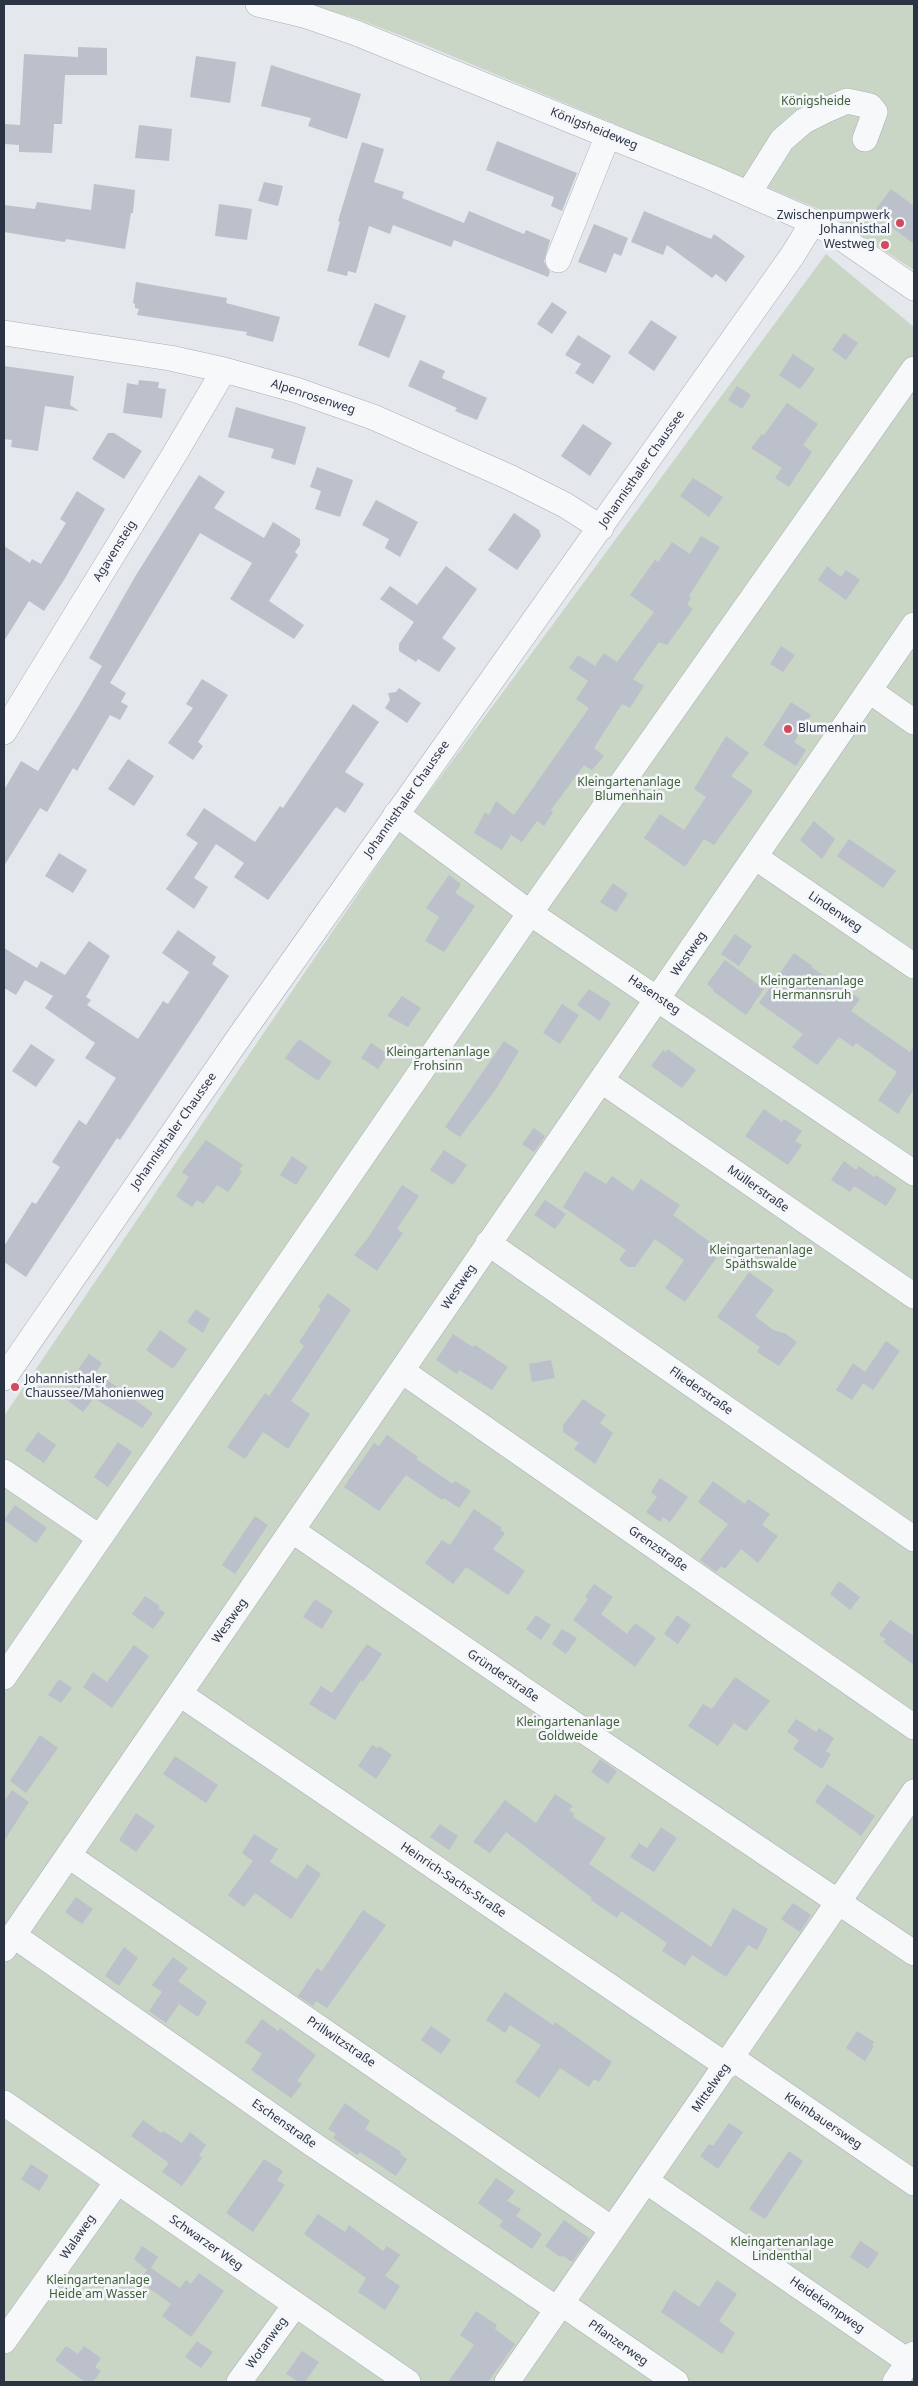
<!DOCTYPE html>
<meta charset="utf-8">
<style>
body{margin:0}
#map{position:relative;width:918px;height:2386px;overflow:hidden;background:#e4e7ec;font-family:"Noto Sans",sans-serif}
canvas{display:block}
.frame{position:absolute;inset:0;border:5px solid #2b3445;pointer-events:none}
</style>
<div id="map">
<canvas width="918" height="2386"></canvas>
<div class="frame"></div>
</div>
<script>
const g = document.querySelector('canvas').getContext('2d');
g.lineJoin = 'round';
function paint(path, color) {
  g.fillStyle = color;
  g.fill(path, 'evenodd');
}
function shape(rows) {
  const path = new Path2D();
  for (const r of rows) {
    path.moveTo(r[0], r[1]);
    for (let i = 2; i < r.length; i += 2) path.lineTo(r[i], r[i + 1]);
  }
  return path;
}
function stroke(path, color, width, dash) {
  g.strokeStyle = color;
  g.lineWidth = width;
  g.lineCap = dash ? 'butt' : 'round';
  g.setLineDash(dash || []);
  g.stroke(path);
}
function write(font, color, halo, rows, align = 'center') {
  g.font = font + ' "Noto Sans",sans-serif';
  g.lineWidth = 5;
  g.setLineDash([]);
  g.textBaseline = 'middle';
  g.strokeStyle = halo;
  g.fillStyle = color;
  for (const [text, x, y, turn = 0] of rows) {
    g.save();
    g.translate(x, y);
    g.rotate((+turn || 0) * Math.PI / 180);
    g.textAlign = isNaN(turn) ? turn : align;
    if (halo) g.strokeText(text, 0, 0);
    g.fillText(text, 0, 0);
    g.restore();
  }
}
paint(shape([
 [305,4,914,4,914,270,821,210,423,44,352,17],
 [826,254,914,327,914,2382,4,2382,4,1416,402,829]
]), '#c9d6c5');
paint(shape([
 [78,47,107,48,107,75,65,75,62,124,54,124,52,153,19,152,19,145,4,144,4,124,20,125,24,54,78,57],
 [196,56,236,62,230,103,190,97],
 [271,65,361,94,347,139,308,126,311,118,261,106],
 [139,125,172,129,169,161,135,158],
 [497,141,577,173,562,211,551,206,554,197,486,170],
 [362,142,384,149,374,182,404,192,402,198,464,223,469,211,524,234,526,230,550,240,544,262,550,272,548,277,454,240,451,247,393,225,390,234,369,226,356,273,348,271,347,276,327,271,340,222,338,221],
 [264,182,283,186,278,206,258,201],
 [94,184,135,190,133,213,131,213,125,249,66,239,65,242,4,232,4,205,35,209,37,202,91,210],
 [891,189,914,206,914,244,873,213],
 [219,204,252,209,247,240,215,236],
 [644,211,711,239,714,234,745,256,726,282,716,274,712,278,667,245,663,255,631,242],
 [594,224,628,238,621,256,614,253,606,273,578,262],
 [136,282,227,298,226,303,280,317,273,342,246,335,247,332,137,315,139,309,135,308,135,304,133,303],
 [552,302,567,312,552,334,537,324],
 [375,303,406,316,389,358,358,345],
 [651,320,677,337,654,371,628,353],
 [844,333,858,343,846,360,832,350],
 [578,335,611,356,593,384,575,373,581,364,565,355],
 [793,354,815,369,800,389,779,375],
 [420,360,445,371,442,378,487,398,477,420,455,411,457,408,408,386],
 [4,366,74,376,70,405,79,411,45,406,38,451,11,447,12,440,4,439],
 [139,380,159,382,158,388,166,389,162,418,123,413,127,383,138,385],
 [737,386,751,395,742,409,728,400],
 [787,403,818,424,803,445,812,452,789,487,775,478,782,468,751,448,762,434,764,435],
 [236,407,306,427,295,465,271,458,274,449,228,437],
 [583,424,612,443,590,476,561,456],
 [108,433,114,433,142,451,124,479,92,459],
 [317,467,353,480,340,517,315,509,321,491,310,487],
 [199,475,225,492,214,508,264,538,273,522,300,539,300,545,295,552,298,555,269,601,304,625,294,639,230,599,252,563,200,533,110,683,126,693,121,702,128,706,120,720,110,715,77,771,73,768,47,812,40,808,4,866,4,790,21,761,38,771,78,707,102,666,89,658,136,575],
 [693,478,723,497,709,517,680,496],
 [77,491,105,509,64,580,44,611,29,601,4,641,4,546,30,563,32,559,41,564,66,523,60,519],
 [376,500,418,522,400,557,385,548,389,539,362,525],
 [514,513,539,530,541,536,517,570,488,550],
 [701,536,720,547,689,596,691,598,687,604,693,609,667,645,659,642,633,679,644,686,630,708,622,704,594,748,604,756,592,770,584,765,551,810,553,812,544,826,537,821,522,842,511,835,502,850,474,833,485,812,489,815,496,801,514,815,589,708,576,699,588,681,569,668,578,655,595,666,604,653,617,662,654,612,630,595,655,560,658,562,672,542,690,554],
 [446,566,477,589,442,638,456,648,439,672,418,659,416,662,399,651,399,644,414,622,380,599,390,586,417,605],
 [827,566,841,577,846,570,860,580,846,600,818,580],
 [781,646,795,655,783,672,770,664],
 [202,679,228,695,198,742,203,746,193,760,168,743,193,708,186,704],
 [399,688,421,703,407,723,385,708,390,700,388,693,396,692],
 [791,702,811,715,794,742,806,750,796,766,763,745],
 [353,704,379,722,345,772,364,784,345,813,336,807,268,900,234,877,244,863,216,844,194,878,208,887,194,909,166,889,198,843,186,835,204,808,255,842,280,806,283,808],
 [726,736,749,753,731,776,753,791,714,845,704,839,685,867,644,838,660,814,684,830,706,797,694,789],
 [128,759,154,776,134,806,108,789],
 [814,821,835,839,822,859,800,840],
 [849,839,896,871,883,888,837,856],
 [59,853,87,870,73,893,45,876],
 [449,875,461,884,455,893,475,906,444,952,425,941,439,917,426,908],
 [613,883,628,894,616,912,600,902],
 [178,930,216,957,212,964,229,976,120,1140,117,1138,26,1277,4,1262,4,1246,32,1202,36,1204,60,1167,52,1162,79,1120,86,1125,116,1078,85,1058,95,1043,45,1008,53,996,25,980,16,995,4,988,4,948,37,968,41,961,65,975,89,941,110,956,86,997,91,1000,87,1005,138,1039,163,1001,168,1004,189,972,162,953],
 [735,934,752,946,739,966,721,954],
 [794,953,812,966,811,967,860,999,851,1011,910,1052,914,1046,914,1089,898,1114,878,1100,897,1072,856,1043,853,1047,839,1037,817,1065,792,1047,803,1034,759,1003],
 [725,960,764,989,746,1015,713,991,714,990,707,984],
 [589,989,611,1003,600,1021,577,1005],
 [402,996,421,1008,408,1027,387,1016],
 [562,1004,579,1015,560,1044,543,1033],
 [299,1039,332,1062,318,1081,285,1058],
 [504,1041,519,1051,496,1089,460,1137,445,1127],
 [371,1043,388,1054,378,1069,361,1058],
 [31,1044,55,1060,36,1087,12,1071],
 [668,1049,696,1070,682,1088,651,1066,663,1050,666,1052],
 [764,1109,782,1122,784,1119,802,1131,795,1141,802,1145,788,1165,745,1136],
 [534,1128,545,1136,534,1152,522,1144],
 [206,1140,243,1165,239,1170,242,1172,228,1192,217,1185,203,1204,197,1200,192,1207,176,1196,189,1177,182,1172],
 [444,1150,467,1165,453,1185,430,1170],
 [292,1156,308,1167,296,1185,280,1175],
 [844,1161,856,1170,859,1166,874,1177,876,1175,897,1189,886,1206,854,1186,850,1192,831,1180],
 [585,1171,606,1184,612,1176,633,1191,641,1179,680,1205,673,1215,714,1245,710,1254,717,1257,685,1302,665,1288,684,1260,655,1239,635,1267,628,1267,619,1260,626,1250,563,1207],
 [402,1185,419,1196,397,1229,403,1233,377,1271,354,1255,368,1238],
 [545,1200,566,1214,555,1229,534,1215],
 [749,1272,774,1290,755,1316,773,1330,786,1334,797,1342,779,1366,757,1352,760,1347,717,1317],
 [328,1293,351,1310,291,1401,310,1414,288,1449,263,1432,245,1459,227,1447,265,1393,269,1396,304,1346,299,1342,321,1309,318,1307],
 [196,1309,210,1319,203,1333,187,1322],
 [160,1330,187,1349,173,1369,146,1350],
 [453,1334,473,1347,475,1345,508,1367,492,1390,459,1370,457,1374,436,1360],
 [886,1341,900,1351,873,1390,863,1383,852,1400,836,1390,853,1363,865,1372],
 [89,1354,102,1363,96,1372,153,1413,142,1428,94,1398,83,1412,67,1400,84,1376,77,1371],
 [551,1360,555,1378,532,1382,529,1364],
 [583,1399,606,1415,600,1423,613,1433,595,1464,574,1449,579,1443,563,1432,563,1425],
 [38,1432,56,1445,44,1463,25,1450],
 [387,1435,418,1457,416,1459,453,1484,455,1481,471,1491,459,1508,444,1498,442,1500,406,1475,379,1511,344,1487,374,1443,379,1446],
 [118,1442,132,1452,108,1487,94,1477],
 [660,1478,688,1497,670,1522,663,1517,660,1522,646,1512,657,1497,651,1492],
 [713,1481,745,1504,748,1499,770,1514,762,1525,778,1536,758,1563,741,1549,725,1569,721,1566,716,1572,700,1560,728,1524,698,1502],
 [15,1505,47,1528,36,1543,4,1520],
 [474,1509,502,1528,500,1530,505,1533,493,1549,525,1571,508,1595,466,1567,453,1584,425,1563,442,1540,450,1545],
 [255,1516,268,1525,235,1574,222,1565],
 [839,1581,860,1597,850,1610,830,1594],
 [594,1584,613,1597,601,1614,627,1634,635,1623,656,1638,635,1667,573,1620,588,1599,585,1597],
 [145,1596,160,1606,158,1608,165,1613,153,1629,132,1614],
 [315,1599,333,1611,322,1629,303,1617],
 [536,1615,551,1625,541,1640,526,1629],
 [677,1615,691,1625,678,1644,664,1634],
 [890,1620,914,1636,914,1665,883,1642,886,1639,879,1635],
 [562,1629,577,1638,566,1654,552,1644],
 [367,1644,382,1654,363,1682,361,1680,335,1720,309,1704,321,1686,332,1693],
 [134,1645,149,1656,112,1708,83,1687,93,1672,107,1682],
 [735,1677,770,1701,746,1731,734,1723,718,1746,688,1726,703,1704,712,1709],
 [59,1679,72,1688,61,1703,48,1695],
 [796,1719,816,1732,819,1728,834,1738,826,1751,831,1754,822,1769,793,1749,799,1740,787,1732],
 [40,1735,58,1748,26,1793,10,1781],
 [372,1745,377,1748,379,1746,392,1755,376,1779,358,1766],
 [175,1756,218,1785,206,1803,163,1774],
 [600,1759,617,1771,608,1784,591,1772],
 [827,1784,875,1816,861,1836,815,1802],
 [12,1790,29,1802,4,1841,4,1802],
 [555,1794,573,1806,569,1810,574,1814,573,1817,606,1838,589,1864,711,1947,733,1908,768,1929,757,1950,748,1945,726,1977,692,1955,685,1966,662,1951,667,1943,621,1911,617,1918,591,1900,592,1898,506,1832,490,1853,473,1842,505,1800,536,1823],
 [136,1813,155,1826,136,1852,119,1840],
 [440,1824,458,1836,449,1850,430,1837],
 [661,1827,677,1838,654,1872,630,1857,639,1843,647,1848],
 [254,1834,278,1849,270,1862,297,1879,307,1864,321,1874,291,1919,255,1893,244,1907,228,1895,253,1861,242,1853],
 [76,1897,93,1909,82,1924,65,1912],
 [793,1903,811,1915,800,1932,781,1919],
 [363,1910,386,1925,327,2008,316,2001,313,2006,298,1996,317,1968,322,1971],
 [124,1947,138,1958,119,1986,105,1976],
 [173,1957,188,1968,178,1981,207,2002,198,2017,179,2004,166,2023,149,2011,162,1992,152,1985],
 [505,1992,553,2025,555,2022,612,2062,599,2082,594,2079,589,2087,560,2068,539,2098,515,2082,541,2045,510,2025,505,2033,486,2020],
 [262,2019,278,2031,280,2028,316,2055,297,2081,302,2084,291,2098,251,2070,262,2054,245,2042],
 [431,2026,451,2040,441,2054,421,2040],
 [857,2031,874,2042,872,2045,874,2046,865,2061,846,2048],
 [345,2103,370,2121,365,2129,401,2152,400,2154,407,2159,396,2176,360,2152,357,2155,333,2138,336,2134,328,2129],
 [143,2120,161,2133,163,2131,182,2143,190,2132,206,2145,199,2155,202,2158,182,2186,162,2172,169,2163,131,2136],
 [729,2123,743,2132,718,2169,700,2156,709,2144,713,2146],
 [789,2151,803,2161,765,2219,749,2209],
 [264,2159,283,2171,277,2180,285,2185,253,2232,226,2213],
 [31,2164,49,2176,39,2191,21,2179],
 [496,2178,515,2191,507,2201,521,2209,516,2216,542,2234,532,2249,499,2226,503,2221,478,2203],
 [318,2214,345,2232,349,2225,383,2251,387,2246,400,2255,385,2276,400,2286,385,2310,358,2292,366,2278,304,2234],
 [564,2220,589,2238,572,2262,562,2255,560,2257,545,2246],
 [860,2241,879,2253,868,2269,850,2257],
 [142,2246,158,2257,151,2268,180,2288,186,2280,191,2284,199,2273,224,2291,191,2337,162,2316,171,2304,139,2281,147,2270,134,2259],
 [717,2280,737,2294,719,2321,735,2333,722,2354,661,2312,674,2290,699,2307],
 [476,2311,497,2325,495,2329,515,2344,488,2382,448,2382,474,2345,460,2335],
 [197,2341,213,2352,201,2368,185,2357],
 [66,2346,78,2354,84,2346,101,2358,95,2367,101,2371,93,2382,85,2382,55,2360],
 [302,2351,319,2362,305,2382,299,2382,286,2374]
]), '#bbc0ca');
const minor = shape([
 [258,4,304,15,356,33,710,177,813,222,840,237,914,288],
 [748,194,782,140,804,121,826,110,847,101,870,106,875,112,865,139],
 [558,260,608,135],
 [4,333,170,358,224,370,296,390,373,417,509,477,565,505,601,528],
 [870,691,914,722],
 [4,732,174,455,224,370],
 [396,814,530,913,914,1173],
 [755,857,914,966],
 [602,1081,914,1296],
 [488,1243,914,1539],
 [402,1371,914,1727],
 [4,1378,242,1033,792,256,813,222],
 [4,1472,99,1537],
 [293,1531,593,1737,914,1953],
 [4,1677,530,913,914,369],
 [180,1694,727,2066],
 [69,1856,612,2229],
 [13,1935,305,2139,557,2309],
 [4,1949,914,625],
 [732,2058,914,2183],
 [4,2103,408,2382],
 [646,2181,909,2362],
 [561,2303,676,2382],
 [4,2341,117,2182],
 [239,2382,295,2305],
 [507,2382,914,1792],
 [895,2382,914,2354]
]);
stroke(minor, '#a9aeb7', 26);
stroke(minor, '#f7f8fa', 25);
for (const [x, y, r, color] of [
 [900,223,5,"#d1495b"],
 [885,245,5,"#d1495b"],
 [788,729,5,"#d1495b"],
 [15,1387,5,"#d1495b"]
]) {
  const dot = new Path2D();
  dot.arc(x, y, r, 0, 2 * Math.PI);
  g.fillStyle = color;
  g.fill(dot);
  stroke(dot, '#f4f6f9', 2);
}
write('12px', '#3f6138', '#f4f6f9', [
 ["Königsheide",816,102],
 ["Kleingartenanlage",629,783],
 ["Blumenhain",629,797],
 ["Kleingartenanlage",812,982],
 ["Hermannsruh",812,996],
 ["Kleingartenanlage",438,1053],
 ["Frohsinn",438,1067],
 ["Kleingartenanlage",761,1251],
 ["Späthswalde",761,1265],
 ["Kleingartenanlage",568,1723],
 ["Goldweide",568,1737],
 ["Kleingartenanlage",782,2243],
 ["Lindenthal",782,2257],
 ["Kleingartenanlage",98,2281],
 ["Heide am Wasser",98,2295]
]);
write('12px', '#2b3445', '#f4f6f9', [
 ["Königsheideweg",594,129,22],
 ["Alpenrosenweg",313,397,18],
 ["Johannisthaler Chaussee",642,469,-55],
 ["Agavensteig",115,551,-58],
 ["Johannisthaler Chaussee",407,799,-55],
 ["Lindenweg",835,912,34],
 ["Westweg",689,954,-55],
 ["Hasensteg",654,995,34],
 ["Johannisthaler Chaussee",174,1131,-55],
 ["Müllerstraße",758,1189,35],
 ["Westweg",459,1287,-56],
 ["Fliederstraße",701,1391,35],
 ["Grenzstraße",658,1549,35],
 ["Westweg",230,1621,-55],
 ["Gründerstraße",503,1676,34],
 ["Heinrich-Sachs-Straße",453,1880,34],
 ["Prillwitzstraße",341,2042,34],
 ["Mittelweg",711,2088,-55],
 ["Kleinbauersweg",823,2121,34],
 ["Eschenstraße",284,2124,35],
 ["Walaweg",78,2237,-55],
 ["Schwarzer Weg",206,2243,35],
 ["Heidekampweg",827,2305,35],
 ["Wotanweg",267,2343,-54],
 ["Pflanzerweg",618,2343,35]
]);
write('12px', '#2b3445', '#f4f6f9', [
 ["Zwischenpumpwerk",890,216],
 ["Johannisthal",890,230],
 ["Westweg",875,245],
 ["Blumenhain",798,729,"left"],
 ["Johannisthaler",25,1380,"left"],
 ["Chaussee/Mahonienweg",25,1394,"left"]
], 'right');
</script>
